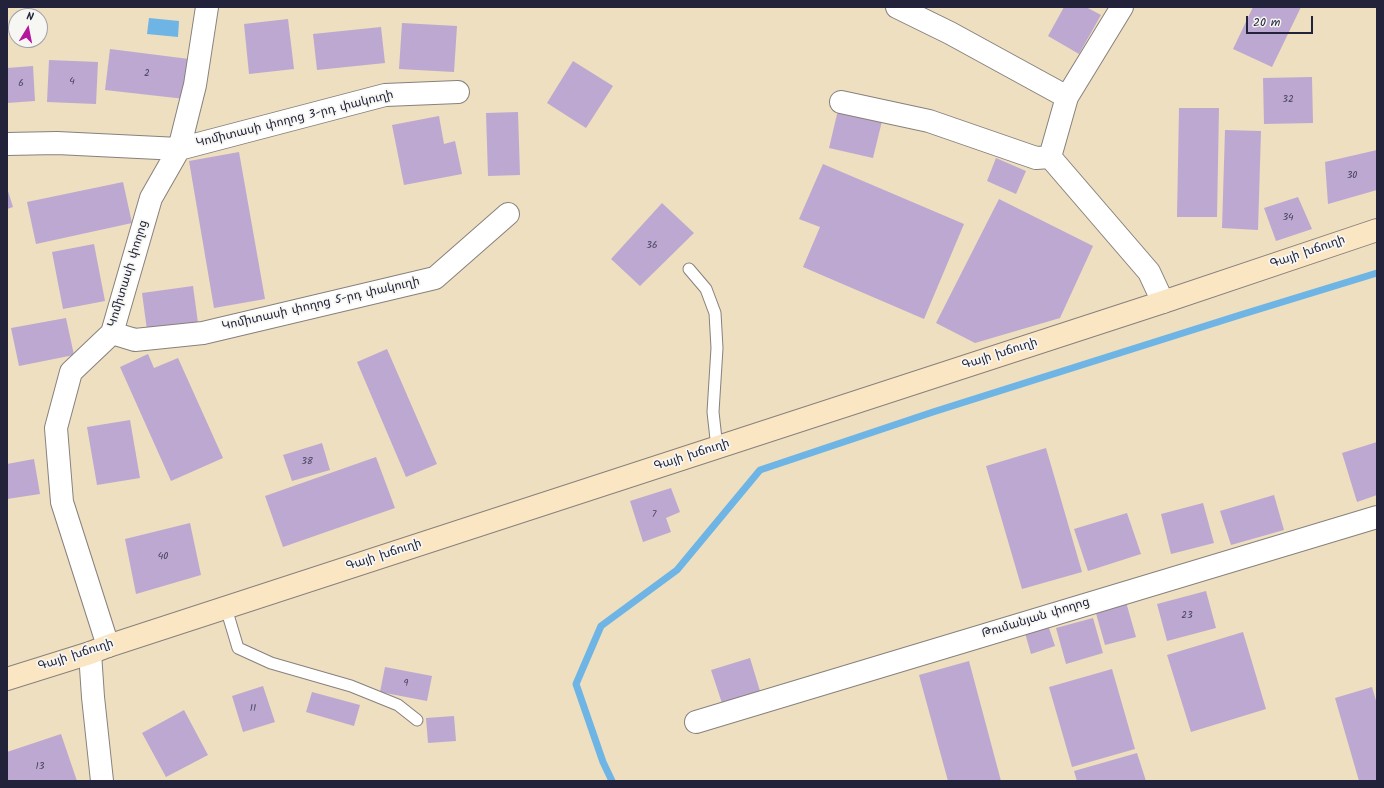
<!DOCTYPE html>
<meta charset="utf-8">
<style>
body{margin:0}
#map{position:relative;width:1384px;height:788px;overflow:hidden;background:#eddfbf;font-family:Kalam,sans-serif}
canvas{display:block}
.frame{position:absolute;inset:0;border:8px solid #22223b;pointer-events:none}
.north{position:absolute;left:8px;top:8px;width:40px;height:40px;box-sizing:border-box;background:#f6f6f2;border:1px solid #a1a1a9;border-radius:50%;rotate:10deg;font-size:11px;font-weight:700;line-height:16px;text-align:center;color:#22223b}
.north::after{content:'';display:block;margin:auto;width:14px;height:18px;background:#b5179e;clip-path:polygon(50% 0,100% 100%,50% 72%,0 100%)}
.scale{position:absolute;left:1246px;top:16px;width:67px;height:18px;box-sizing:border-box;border:2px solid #22223b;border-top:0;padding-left:5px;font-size:12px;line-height:14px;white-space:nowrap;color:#22223b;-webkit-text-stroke:3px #f6f6f2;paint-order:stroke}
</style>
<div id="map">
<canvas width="1384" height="788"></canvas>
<div class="frame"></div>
<div class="north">N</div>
<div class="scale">20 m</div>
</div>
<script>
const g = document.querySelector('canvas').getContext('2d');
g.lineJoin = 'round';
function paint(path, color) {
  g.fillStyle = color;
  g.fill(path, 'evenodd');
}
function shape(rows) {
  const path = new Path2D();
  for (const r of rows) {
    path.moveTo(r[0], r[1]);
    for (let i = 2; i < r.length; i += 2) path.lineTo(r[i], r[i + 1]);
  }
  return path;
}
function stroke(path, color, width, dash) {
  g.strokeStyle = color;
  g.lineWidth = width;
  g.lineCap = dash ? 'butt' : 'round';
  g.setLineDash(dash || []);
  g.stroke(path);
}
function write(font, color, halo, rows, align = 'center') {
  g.font = font + ' Kalam,"Noto Sans Armenian",sans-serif';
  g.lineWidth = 3.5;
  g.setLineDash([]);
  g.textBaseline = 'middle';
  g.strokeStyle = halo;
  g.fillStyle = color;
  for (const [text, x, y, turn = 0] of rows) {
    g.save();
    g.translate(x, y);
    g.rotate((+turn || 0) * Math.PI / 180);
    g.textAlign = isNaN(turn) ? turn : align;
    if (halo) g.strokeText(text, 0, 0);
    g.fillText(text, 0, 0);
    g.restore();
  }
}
paint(shape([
 [149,18,179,21,178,37,147,34]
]), '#6eb5e5');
stroke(shape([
 [612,781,603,762,576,684,601,626,677,570,760,470,933,412,1240,315,1377,273]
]), '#6eb5e5', 7);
paint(shape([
 [1064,7,1086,7,1101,15,1079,54,1048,36],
 [1253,7,1301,7,1272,67,1233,49],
 [288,19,294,69,249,74,244,24],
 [402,23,457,26,454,72,399,69],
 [381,27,385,63,317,70,313,34],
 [110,49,189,59,185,99,105,90],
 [49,60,98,62,96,104,47,102],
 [573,61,613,86,586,128,547,103],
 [33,66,35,101,7,103,7,68],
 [1312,77,1313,123,1264,124,1263,78],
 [1179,108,1219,108,1217,217,1177,217],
 [838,110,882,121,873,158,829,148],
 [518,112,520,175,488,176,486,113],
 [439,116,444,144,455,141,462,174,404,185,392,125],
 [1225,130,1261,131,1258,230,1222,228],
 [1377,150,1377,190,1328,204,1325,162],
 [239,152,265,299,214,308,189,161],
 [996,158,1026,171,1016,194,987,181],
 [823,164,964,224,924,319,803,267,820,227,799,219],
 [123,182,132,223,36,244,27,202],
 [7,188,13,207,7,209],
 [1298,197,1312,229,1276,241,1264,208],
 [999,199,1093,246,1060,318,975,343,936,323],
 [662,203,694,233,640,286,611,259],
 [94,244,105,301,63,309,52,252],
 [193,286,198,323,147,330,142,293],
 [66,318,74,355,19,366,11,328],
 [387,349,437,464,406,477,357,362],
 [148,354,154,368,178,358,223,458,171,481,120,367],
 [130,420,140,478,97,485,87,427],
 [1377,442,1377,495,1357,502,1342,453],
 [322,443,330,470,292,481,283,455],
 [1046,448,1082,572,1022,589,986,466],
 [376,457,395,508,283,547,265,496],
 [34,459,40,494,7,499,7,464],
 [671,488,680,512,666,518,671,532,643,542,630,501],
 [1274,495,1284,530,1231,545,1220,511],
 [1203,503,1214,543,1171,554,1161,514],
 [1127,513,1141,554,1088,571,1074,529],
 [190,523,201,575,136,594,125,539],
 [1206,591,1216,628,1167,641,1157,604],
 [1126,602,1136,637,1105,645,1095,610],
 [1093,618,1103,653,1066,664,1056,628],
 [1048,625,1055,646,1031,654,1025,633],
 [1243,632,1266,709,1191,732,1167,655],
 [750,658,760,691,722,703,711,670],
 [969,661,1001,781,948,781,919,675],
 [385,667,432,676,427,701,380,692],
 [1112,669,1135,749,1072,767,1049,687],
 [263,686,275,722,243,732,232,696],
 [1372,687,1377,704,1377,781,1359,781,1335,698],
 [312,692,360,705,354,726,306,712],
 [184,710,208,755,166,777,142,733],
 [454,716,456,741,428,743,426,718],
 [61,734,77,781,7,781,7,752],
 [1137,753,1146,781,1077,781,1074,771]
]), '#bda8d1');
const service = shape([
 [689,269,706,289,715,313,717,348,713,412,717,448],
 [226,608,238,648,271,663,351,686,398,705,417,720]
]);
const minor = shape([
 [897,7,950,33,1067,97,1050,157],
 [1067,97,1122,7],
 [841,102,929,121,1036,158,1050,157,1149,272,1163,302],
 [7,144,57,143,179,149,385,95,458,92],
 [112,333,135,340,203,333,435,278,508,214],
 [108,646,62,502,56,428,71,372,112,333,151,198,179,149,195,85,207,7],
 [90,653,93,697,102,781],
 [696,722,1377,517]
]);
const secondary = shape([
 [7,679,90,653,108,646,1163,302,1377,230]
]);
stroke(service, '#88807d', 13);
stroke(minor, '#88807d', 24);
stroke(secondary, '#88807d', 24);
stroke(service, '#fff', 11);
stroke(minor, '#fff', 22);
stroke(secondary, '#fbe6c4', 22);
write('10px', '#494460', null, [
 ["2",147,74],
 ["4",72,82],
 ["6",21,84],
 ["32",1288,100],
 ["30",1352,176],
 ["34",1288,218],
 ["36",652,246],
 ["38",307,462],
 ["7",654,515],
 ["40",163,557],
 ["23",1187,616],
 ["9",406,684],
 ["11",253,709],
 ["13",40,767]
]);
write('12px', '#22223b', '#f6f6f2', [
 ["Կոմիտասի փողոց 3-րդ փակուղի",295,120,-14],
 ["Գայի խճուղի",1308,253,-19],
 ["Կոմիտասի փողոց",129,274,-73],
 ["Կոմիտասի փողոց 5-րդ փակուղի",321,305,-13],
 ["Գայի խճուղի",1000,355,-18],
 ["Գայի խճուղի",692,456,-18],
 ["Գայի խճուղի",384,556,-18],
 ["Թումանյան փողոց",1036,619,-17],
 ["Գայի խճուղի",76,656,-18]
]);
</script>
